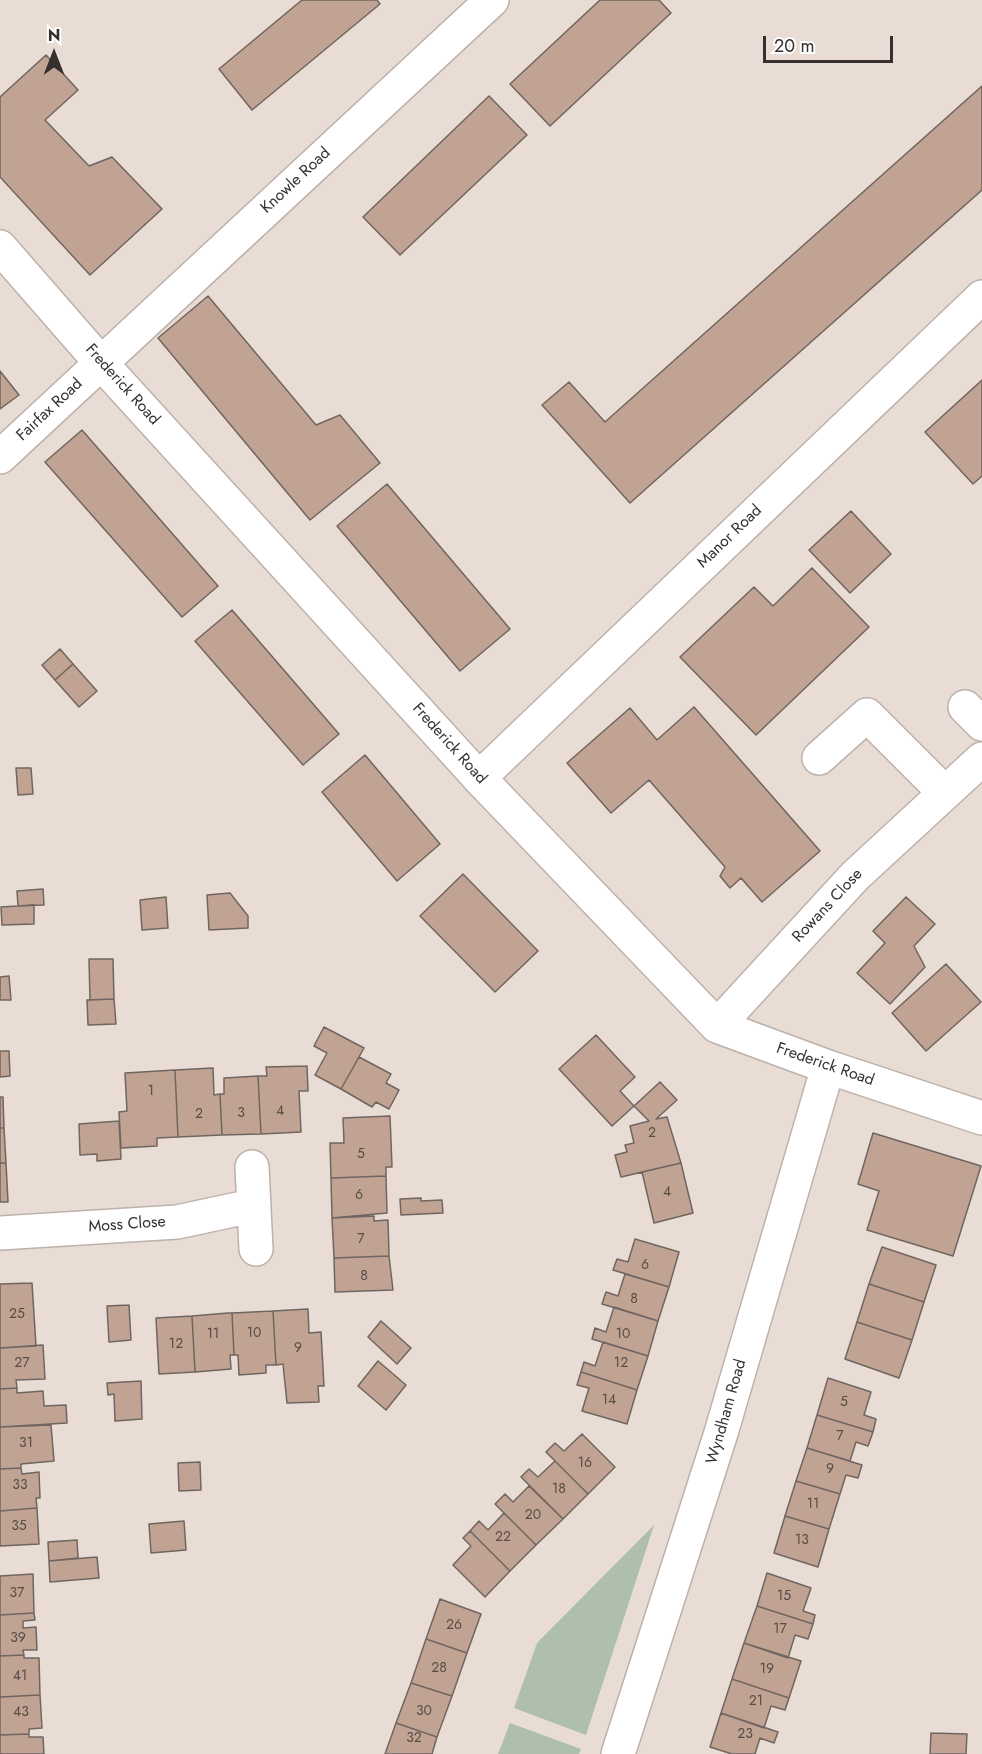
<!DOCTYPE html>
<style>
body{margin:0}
#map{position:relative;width:982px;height:1754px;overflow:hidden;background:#e8dcd5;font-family:Jost,sans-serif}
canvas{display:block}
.north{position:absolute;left:24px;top:24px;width:60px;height:60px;-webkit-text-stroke:4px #fff;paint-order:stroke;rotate:0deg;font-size:16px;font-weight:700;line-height:24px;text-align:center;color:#35302e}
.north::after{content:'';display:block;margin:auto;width:21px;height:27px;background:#35302e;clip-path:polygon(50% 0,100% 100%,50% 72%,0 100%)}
.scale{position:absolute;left:763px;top:36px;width:130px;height:27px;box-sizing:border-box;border:3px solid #35302e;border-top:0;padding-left:8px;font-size:18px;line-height:21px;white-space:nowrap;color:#35302e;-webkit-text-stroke:4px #fff;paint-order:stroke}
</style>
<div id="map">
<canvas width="982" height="1754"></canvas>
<div class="north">N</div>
<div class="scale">20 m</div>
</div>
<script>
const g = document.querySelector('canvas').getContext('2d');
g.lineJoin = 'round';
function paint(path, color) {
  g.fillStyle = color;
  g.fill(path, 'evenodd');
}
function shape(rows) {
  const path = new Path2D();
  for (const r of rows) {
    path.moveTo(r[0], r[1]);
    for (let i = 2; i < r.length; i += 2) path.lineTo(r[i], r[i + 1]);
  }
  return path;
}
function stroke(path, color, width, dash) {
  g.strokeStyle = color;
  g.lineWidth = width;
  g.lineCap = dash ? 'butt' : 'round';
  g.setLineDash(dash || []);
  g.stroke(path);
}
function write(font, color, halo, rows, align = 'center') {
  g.font = font + ' Jost,sans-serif';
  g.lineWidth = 5;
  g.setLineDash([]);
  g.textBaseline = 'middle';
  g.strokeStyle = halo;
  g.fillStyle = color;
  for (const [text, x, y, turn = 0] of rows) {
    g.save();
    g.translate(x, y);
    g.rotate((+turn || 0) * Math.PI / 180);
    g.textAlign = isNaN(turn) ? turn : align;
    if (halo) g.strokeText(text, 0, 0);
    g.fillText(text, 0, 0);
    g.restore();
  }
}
paint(shape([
 [654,1525,586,1735,514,1708,537,1643],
 [510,1723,581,1749,579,1754,498,1754]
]), '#aebfad');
const building = shape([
 [302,0,377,0,380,4,252,110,219,69,302,0],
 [600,0,659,0,671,13,550,126,510,84,600,0],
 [46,55,78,90,45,120,89,166,112,157,162,209,90,275,0,177,0,97,46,55],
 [982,86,982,190,630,503,542,405,569,382,605,422,982,86],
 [489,96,527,135,400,255,363,217,489,96],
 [208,296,316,425,340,415,380,463,310,520,158,338,208,296],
 [0,371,19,395,0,409,0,371],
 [982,380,982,476,973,484,925,432,982,380],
 [82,430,218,586,182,617,45,462,82,430],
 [387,484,510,629,460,671,337,526,387,484],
 [851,511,891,554,850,593,809,550,851,511],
 [812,568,869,627,756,735,680,657,754,587,773,606,812,568],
 [232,610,339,734,303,765,195,641,232,610],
 [60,649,73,664,55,680,42,665,60,649],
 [73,664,97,691,79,707,55,680,73,664],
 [694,707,820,851,762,902,741,878,730,888,720,876,725,867,649,780,611,813,567,763,630,708,657,740,694,707],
 [365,755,440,844,397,881,322,792,365,755],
 [16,768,31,768,33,794,18,795,16,768],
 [463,874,538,951,495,992,420,916,463,874],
 [43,889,44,905,18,906,17,891,43,889],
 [230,893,248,916,248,928,209,930,207,895,230,893],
 [166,897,168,928,142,930,140,900,166,897],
 [906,897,935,924,914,946,925,967,890,1004,857,973,885,943,873,931,906,897],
 [34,905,34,924,2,925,1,907,34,905],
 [89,959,113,959,114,999,90,1000,89,959],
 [946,964,981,1002,926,1051,892,1013,946,964],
 [9,976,11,1000,0,1000,0,977,9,976],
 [114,999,116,1024,88,1025,87,1000,114,999],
 [324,1027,364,1048,341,1089,315,1075,327,1053,314,1046,324,1027],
 [596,1035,635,1077,620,1091,634,1106,612,1126,559,1069,596,1035],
 [0,1051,9,1051,10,1076,0,1077,0,1051],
 [359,1057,391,1074,386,1083,399,1090,389,1109,376,1102,372,1107,341,1089,359,1057],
 [307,1066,308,1091,299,1091,301,1132,261,1134,258,1076,267,1076,266,1067,307,1066],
 [213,1068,214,1095,220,1094,222,1135,178,1137,175,1070,213,1068],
 [175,1070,178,1137,157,1138,157,1146,121,1148,119,1112,127,1111,125,1073,175,1070],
 [258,1076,261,1134,222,1135,220,1094,224,1094,224,1078,258,1076],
 [660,1082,677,1100,656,1119,667,1117,681,1163,621,1177,615,1155,627,1152,625,1145,634,1143,630,1126,649,1121,634,1106,660,1082],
 [0,1097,3,1097,4,1128,0,1128,0,1097],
 [390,1116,392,1167,386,1167,386,1176,331,1178,330,1143,344,1143,343,1118,390,1116],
 [119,1121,121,1159,97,1161,97,1154,80,1155,79,1124,119,1121],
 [0,1128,4,1128,6,1163,0,1163,0,1128],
 [873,1133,981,1166,953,1256,867,1230,879,1191,858,1184,873,1133],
 [0,1163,6,1163,8,1202,0,1202,0,1163],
 [681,1163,693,1213,654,1223,642,1172,681,1163],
 [386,1176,387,1213,332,1218,331,1178,386,1176],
 [421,1198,421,1201,442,1200,443,1213,401,1215,400,1199,421,1198],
 [374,1216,374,1221,388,1220,389,1256,334,1258,332,1218,374,1216],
 [635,1239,679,1252,669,1287,613,1270,617,1259,628,1262,635,1239],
 [882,1247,936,1265,924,1302,869,1284,882,1247],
 [389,1256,393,1290,335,1292,334,1258,389,1256],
 [625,1274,669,1287,658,1321,602,1304,606,1292,618,1296,625,1274],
 [32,1283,36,1346,0,1348,0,1284,32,1283],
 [869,1284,924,1302,912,1340,857,1322,869,1284],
 [129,1305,131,1340,109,1342,107,1306,129,1305],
 [614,1307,658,1321,648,1356,592,1339,595,1328,606,1332,614,1307],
 [308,1309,309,1333,321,1332,324,1386,318,1386,319,1402,287,1403,283,1364,276,1365,273,1311,308,1309],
 [273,1311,276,1365,266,1365,266,1373,239,1375,238,1355,234,1355,232,1313,273,1311],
 [228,1313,232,1313,234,1355,230,1355,231,1369,195,1372,192,1316,228,1313],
 [192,1316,195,1372,159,1374,156,1318,192,1316],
 [381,1321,411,1348,397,1364,368,1337,381,1321],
 [857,1322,912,1340,899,1378,845,1359,857,1322],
 [603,1342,648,1356,637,1390,581,1372,584,1362,595,1366,603,1342],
 [43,1345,45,1379,16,1380,17,1388,0,1389,0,1348,43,1345],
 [378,1361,406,1385,386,1410,358,1386,378,1361],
 [581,1372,637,1390,627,1424,582,1411,589,1388,577,1385,581,1372],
 [828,1378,871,1392,864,1415,876,1419,873,1432,817,1415,828,1378],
 [141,1381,142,1419,115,1421,114,1394,108,1395,107,1383,141,1381],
 [17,1388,17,1393,43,1391,44,1406,66,1405,67,1423,0,1427,0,1389,17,1388],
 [817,1415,873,1432,868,1446,856,1442,850,1461,807,1448,817,1415],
 [51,1425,54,1461,21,1464,21,1468,0,1469,0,1427,51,1425],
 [582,1434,615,1467,588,1494,546,1452,555,1443,564,1451,582,1434],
 [807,1448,862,1465,858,1478,846,1475,840,1494,796,1481,807,1448],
 [555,1461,588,1494,563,1519,521,1477,529,1469,538,1477,555,1461],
 [200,1462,201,1490,179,1491,178,1463,200,1462],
 [21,1468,22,1474,39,1472,40,1498,36,1498,37,1508,0,1511,0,1469,21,1468],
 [796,1481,840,1494,829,1529,785,1516,796,1481],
 [529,1486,563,1519,536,1545,495,1504,505,1494,513,1502,529,1486],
 [37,1508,39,1544,0,1546,0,1511,37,1508],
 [504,1513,536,1545,510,1571,470,1531,479,1521,488,1530,504,1513],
 [785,1516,829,1529,818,1567,774,1553,785,1516],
 [184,1521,186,1550,151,1553,149,1524,184,1521],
 [470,1531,510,1571,485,1597,453,1565,471,1546,463,1538,470,1531],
 [77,1540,78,1558,49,1561,48,1542,77,1540],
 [97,1557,99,1578,50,1582,49,1561,97,1557],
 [767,1573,811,1588,803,1611,815,1615,813,1624,757,1606,767,1573],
 [33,1574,34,1613,0,1615,0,1576,33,1574],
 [440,1599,481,1614,467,1653,426,1639,440,1599],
 [757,1606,813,1624,808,1639,795,1635,788,1658,744,1643,757,1606],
 [34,1613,35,1620,23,1621,23,1628,36,1627,37,1650,23,1650,24,1655,0,1656,0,1615,34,1613],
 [426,1639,467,1653,452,1696,411,1683,426,1639],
 [744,1643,801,1661,789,1698,732,1679,744,1643],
 [24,1655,24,1658,39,1658,40,1695,0,1697,0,1656,24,1655],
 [732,1679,789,1698,785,1710,771,1706,764,1728,721,1713,732,1679],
 [411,1683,452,1696,437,1737,396,1723,411,1683],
 [40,1695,42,1728,29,1729,29,1734,0,1735,0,1697,40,1695],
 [721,1713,778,1732,774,1743,760,1738,755,1754,732,1754,710,1747,721,1713],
 [396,1723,437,1737,432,1754,385,1754,396,1723],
 [931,1733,967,1734,966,1754,930,1754,931,1733],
 [29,1734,29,1737,43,1737,44,1754,0,1754,0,1735,29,1734]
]);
paint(building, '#c0a393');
stroke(building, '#706560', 1.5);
const minor = shape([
 [0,247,101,363,479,778,717,1026,828,1067,982,1118],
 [0,457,492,0],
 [965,707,982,724],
 [819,758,867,715,945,793,982,759],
 [479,778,982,297],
 [717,1026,855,876,945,793],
 [252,1167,256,1249],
 [0,1233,177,1222,252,1206],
 [618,1754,721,1433,828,1067]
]);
stroke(minor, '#bdb1aa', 36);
stroke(minor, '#fff', 33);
write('14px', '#584d47', null, [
 ["1",151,1092],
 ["4",280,1112],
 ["3",241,1114],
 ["2",199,1115],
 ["2",652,1134],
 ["5",361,1155],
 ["4",667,1193],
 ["6",359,1196],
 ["7",361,1240],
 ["6",645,1266],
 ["8",364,1277],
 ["8",634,1300],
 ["25",17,1315],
 ["10",254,1334],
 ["11",213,1335],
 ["10",623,1335],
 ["12",176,1345],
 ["9",298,1349],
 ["27",22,1364],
 ["12",621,1364],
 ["14",609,1401],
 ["5",844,1403],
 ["7",840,1437],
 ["31",26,1444],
 ["16",585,1464],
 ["9",830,1470],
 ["33",20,1486],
 ["18",559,1490],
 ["11",813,1505],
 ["20",533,1516],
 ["35",19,1527],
 ["22",503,1538],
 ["13",802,1541],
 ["37",17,1594],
 ["15",784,1597],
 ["26",454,1626],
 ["17",780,1630],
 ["39",18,1639],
 ["28",439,1669],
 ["19",767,1670],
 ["41",20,1677],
 ["21",756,1702],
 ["30",424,1712],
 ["43",21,1713],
 ["23",745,1735],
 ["32",414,1739]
]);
write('16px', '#35302e', '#fff', [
 ["Knowle Road",296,181,-43],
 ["Frederick Road",122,385,48],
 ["Fairfax Road",50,410,-43],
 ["Manor Road",730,537,-44],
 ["Frederick Road",449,744,48],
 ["Rowans Close",828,906,-47],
 ["Frederick Road",825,1065,19],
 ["Moss Close",127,1225,-4],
 ["Wyndham Road",727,1412,-74]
]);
</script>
